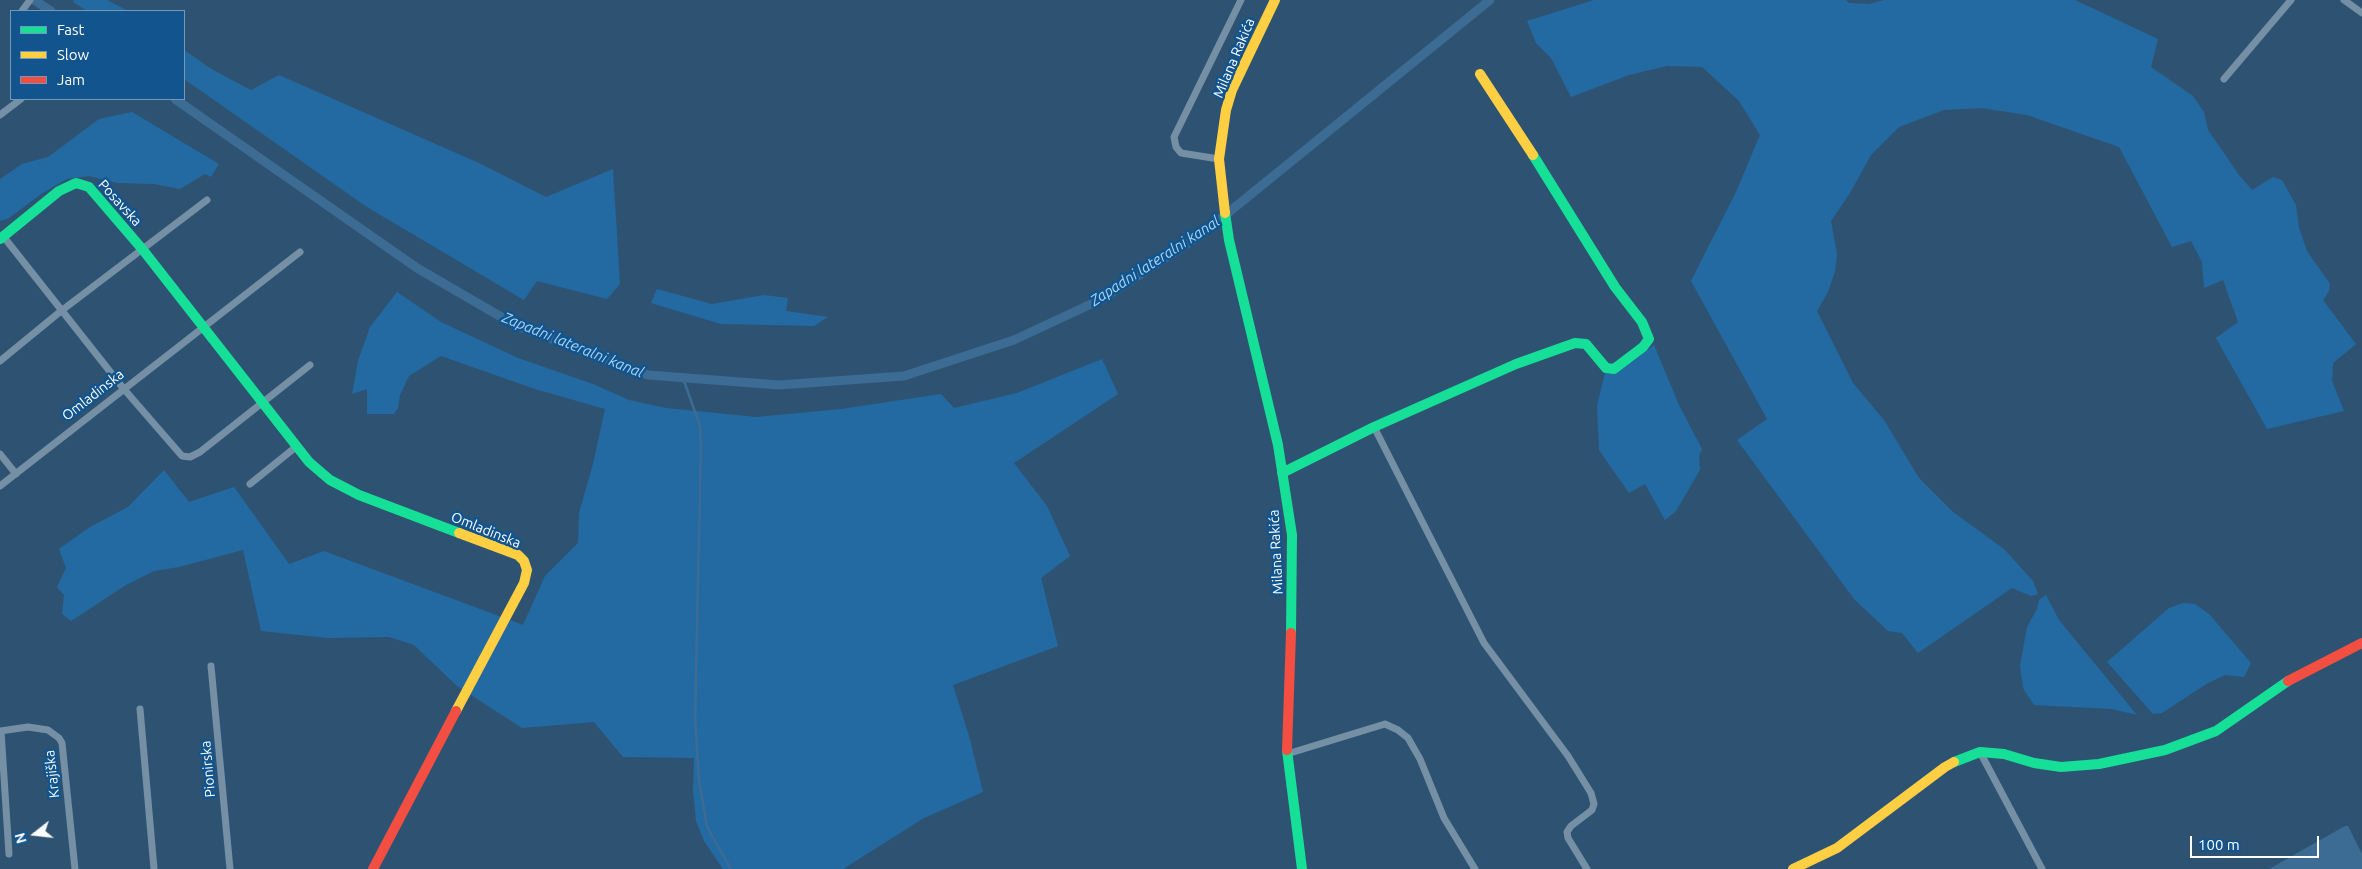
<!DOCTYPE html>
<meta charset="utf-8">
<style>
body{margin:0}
#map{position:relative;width:2362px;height:869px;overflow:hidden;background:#2e5372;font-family:Ubuntu,sans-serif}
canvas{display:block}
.legend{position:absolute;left:10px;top:10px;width:175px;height:90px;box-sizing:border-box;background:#12558e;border:1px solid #7199bb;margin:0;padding:6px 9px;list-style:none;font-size:15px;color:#fff}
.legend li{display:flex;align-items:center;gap:10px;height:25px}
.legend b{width:25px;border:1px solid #7199bb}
.north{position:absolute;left:10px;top:809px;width:50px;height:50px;-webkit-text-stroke:4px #12558e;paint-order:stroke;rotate:254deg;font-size:14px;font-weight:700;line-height:20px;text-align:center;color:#fff}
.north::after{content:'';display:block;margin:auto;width:18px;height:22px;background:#fff;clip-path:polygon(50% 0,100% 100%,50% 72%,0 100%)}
.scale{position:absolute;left:2190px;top:836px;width:129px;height:22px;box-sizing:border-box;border:2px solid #fff;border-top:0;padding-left:6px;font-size:15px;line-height:18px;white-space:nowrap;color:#fff;-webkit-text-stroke:4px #12558e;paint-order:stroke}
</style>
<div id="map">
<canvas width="2362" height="869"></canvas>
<ul class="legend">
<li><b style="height:6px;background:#16e098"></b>Fast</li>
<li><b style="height:6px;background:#ffcf43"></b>Slow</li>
<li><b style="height:6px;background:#f24e42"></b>Jam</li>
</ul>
<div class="north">N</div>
<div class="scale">100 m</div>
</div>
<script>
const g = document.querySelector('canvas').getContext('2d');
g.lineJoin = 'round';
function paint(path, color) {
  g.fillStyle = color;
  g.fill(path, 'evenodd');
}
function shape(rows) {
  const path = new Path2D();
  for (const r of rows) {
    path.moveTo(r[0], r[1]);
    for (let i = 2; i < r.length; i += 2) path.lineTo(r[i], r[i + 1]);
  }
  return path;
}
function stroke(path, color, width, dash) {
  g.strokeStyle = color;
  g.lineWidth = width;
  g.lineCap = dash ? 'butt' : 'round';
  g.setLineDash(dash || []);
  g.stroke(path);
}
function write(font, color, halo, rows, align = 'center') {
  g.font = font + ' Ubuntu,sans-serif';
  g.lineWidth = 5;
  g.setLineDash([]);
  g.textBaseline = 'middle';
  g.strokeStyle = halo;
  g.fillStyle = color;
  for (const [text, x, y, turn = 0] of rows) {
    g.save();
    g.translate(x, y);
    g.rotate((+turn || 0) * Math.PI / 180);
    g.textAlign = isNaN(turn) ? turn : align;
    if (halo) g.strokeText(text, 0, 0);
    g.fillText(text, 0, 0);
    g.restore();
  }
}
paint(shape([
 [74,0,107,0,128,11,87,11,73,2],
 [1594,0,1846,0,1849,3,1869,4,1884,0,2075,0,2158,39,2151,67,2193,96,2204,112,2208,130,2239,175,2252,190,2273,177,2282,180,2296,205,2299,228,2307,251,2330,284,2329,291,2323,300,2356,344,2333,363,2332,381,2344,411,2267,429,2216,338,2238,322,2223,280,2204,288,2202,262,2191,241,2172,247,2119,147,2027,115,1981,108,1944,110,1899,127,1871,155,1850,193,1831,221,1837,254,1835,272,1828,292,1817,311,1853,383,1884,420,1919,478,1953,512,2004,549,2033,581,2038,594,2031,596,2012,588,1918,653,1902,633,1888,631,1854,599,1737,440,1767,419,1691,281,1736,192,1760,135,1739,101,1702,67,1667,66,1629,75,1571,97,1551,58,1536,43,1527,21],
 [184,50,213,70,251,90,279,75,481,164,546,197,613,169,620,284,607,299,537,281,524,300,367,207,184,79],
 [132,112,219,164,211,177,205,174,180,189,154,184,117,183,89,176,67,179,41,194,9,218,0,221,0,179,22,164,48,157,99,119],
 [657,289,712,304,764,295,788,298,786,311,828,317,814,326,721,324,651,303],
 [397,292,441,322,518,358,593,384,629,400,666,408,756,417,841,409,941,394,954,408,1017,393,1102,359,1118,394,1014,463,1047,506,1070,556,1041,578,1058,646,953,685,969,736,983,792,924,818,843,869,723,869,704,841,696,821,693,791,694,758,623,757,594,722,522,728,457,686,414,645,389,637,328,638,261,631,243,550,179,567,154,571,126,585,71,621,62,614,64,595,57,587,66,568,59,549,90,527,128,507,164,470,189,502,234,487,289,564,324,551,523,625,545,576,578,543,579,513,593,464,605,409,535,389,441,356,409,376,400,395,398,408,394,414,367,414,367,389,352,394,358,361,370,327],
 [1654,345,1679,405,1702,449,1699,456,1700,470,1676,511,1665,520,1645,484,1629,493,1599,450,1597,406,1605,373,1616,374],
 [2046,595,2059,620,2137,715,2112,709,2034,705,2023,688,2020,666,2027,627,2037,609,2039,600],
 [2183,603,2195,604,2209,614,2251,663,2244,677,2225,675,2208,683,2162,713,2153,714,2107,662,2169,608]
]), '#236aa3');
paint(shape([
 [2345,826,2348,826,2362,854,2362,869,2269,869]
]), '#3c6c94');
stroke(shape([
 [683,378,700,426,701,446,695,718,699,779,707,827,731,869]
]), '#3c6c94', 2.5);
stroke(shape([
 [34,0,51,11],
 [175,99,417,268,515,325,648,375,779,385,904,376,1014,340,1104,298,1202,234,1490,0]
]), '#3c6c94', 9);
stroke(shape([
 [2344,0,2362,13],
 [22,11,30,0],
 [2224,79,2291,0],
 [0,115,21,99],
 [1219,159,1181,153,1176,147,1174,137,1241,0],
 [3,236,123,388,182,456,190,457,200,452,310,365],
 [0,361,61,311,207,200],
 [1374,427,1484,643,1568,756,1591,793,1594,804,1592,810,1571,826,1567,832,1568,838,1587,869],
 [0,454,16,474],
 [250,484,297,446],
 [0,486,300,252],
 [211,666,230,869],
 [140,709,154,869],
 [0,731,28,727,48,730,59,738,62,743,75,869],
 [1,731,9,854],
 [1980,752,2042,869],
 [1287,754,1385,724,1398,730,1408,738,1420,759,1444,818,1475,869]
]), '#758fa5', 7);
stroke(shape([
 [1225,213,1229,240,1278,445,1292,535,1291,633],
 [0,239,59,191,76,183,89,187,143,250,309,462,330,480,359,495,459,533],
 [1282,473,1374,427,1516,364,1575,343,1586,344,1606,368,1614,369,1643,347,1649,339,1642,322,1615,287,1533,155],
 [1287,750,1302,869],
 [1954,762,1980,752,2004,754,2034,763,2061,767,2099,764,2165,750,2216,731,2288,681]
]), '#16e098', 10);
stroke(shape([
 [1480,74,1533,155],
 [1225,213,1219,159,1226,110,1232,90,1275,0],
 [456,711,524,583,527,570,524,561,518,555,459,533],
 [1793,869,1837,848,1945,767,1954,762]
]), '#ffcf43', 10);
stroke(shape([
 [2288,681,2362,643],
 [1287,750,1291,633],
 [373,869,456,711]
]), '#f24e42', 10);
write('14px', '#fff', '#12558e', [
 ["Milana Rakića",1234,58,-67],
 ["Posavska",120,203,48],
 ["Omladinska",93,395,-38],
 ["Omladinska",486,530,22],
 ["Milana Rakića",1276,552,-93],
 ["Pionirska",208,769,-95],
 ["Krajiška",52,774,-96]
]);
write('italic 15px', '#a8d5f8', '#12558e', [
 ["Zapadni lateralni kanal",1155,261,-33],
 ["Zapadni lateralni kanal",573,345,22]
]);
</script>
